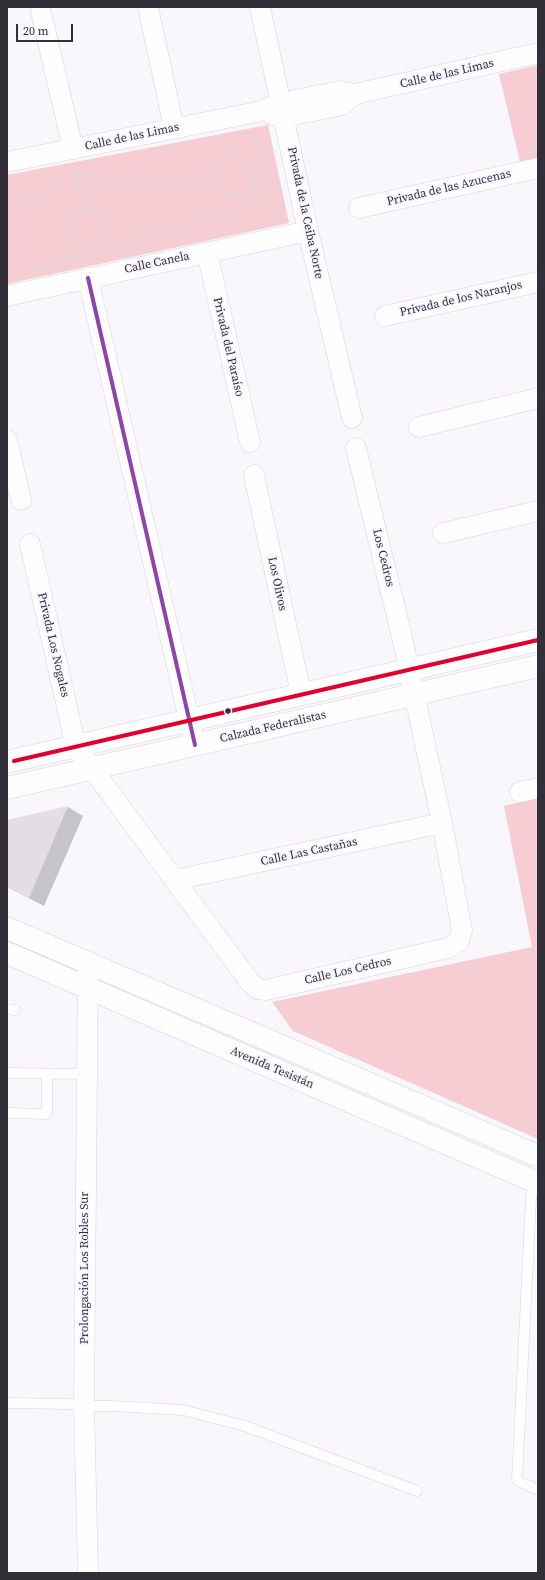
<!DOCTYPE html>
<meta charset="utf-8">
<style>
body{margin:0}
#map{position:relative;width:545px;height:1580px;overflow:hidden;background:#f9f6fc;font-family:"Source Serif 4",serif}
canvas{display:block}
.frame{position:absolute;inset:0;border:8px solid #332f39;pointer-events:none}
.scale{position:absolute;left:16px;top:24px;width:57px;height:18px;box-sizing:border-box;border:2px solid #332f39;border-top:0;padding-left:5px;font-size:12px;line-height:14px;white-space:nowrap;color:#332f39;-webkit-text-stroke:3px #f8f4fe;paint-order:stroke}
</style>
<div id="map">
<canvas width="545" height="1580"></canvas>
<div class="frame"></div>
<div class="scale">20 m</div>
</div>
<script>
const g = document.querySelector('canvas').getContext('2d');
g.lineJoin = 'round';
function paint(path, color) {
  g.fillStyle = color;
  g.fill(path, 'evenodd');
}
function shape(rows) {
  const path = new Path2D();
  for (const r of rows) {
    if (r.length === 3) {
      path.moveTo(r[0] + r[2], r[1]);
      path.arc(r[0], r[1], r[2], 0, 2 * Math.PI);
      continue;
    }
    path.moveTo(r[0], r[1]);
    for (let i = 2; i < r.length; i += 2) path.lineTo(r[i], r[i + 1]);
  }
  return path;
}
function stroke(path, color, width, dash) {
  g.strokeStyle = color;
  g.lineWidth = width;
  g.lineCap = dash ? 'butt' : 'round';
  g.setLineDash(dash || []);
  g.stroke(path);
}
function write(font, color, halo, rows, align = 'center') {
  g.font = font + ' "Source Serif 4",serif';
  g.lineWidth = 3.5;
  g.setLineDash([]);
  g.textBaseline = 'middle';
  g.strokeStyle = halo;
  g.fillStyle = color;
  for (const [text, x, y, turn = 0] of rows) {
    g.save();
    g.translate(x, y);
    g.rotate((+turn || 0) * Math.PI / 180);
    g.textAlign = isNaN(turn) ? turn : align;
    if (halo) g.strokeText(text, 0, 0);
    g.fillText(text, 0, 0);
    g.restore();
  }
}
paint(shape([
 [538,65,538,162,521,166,499,74],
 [268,125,289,223,7,284,7,175],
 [538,798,538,1139,293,1031,272,1002,532,947,504,806]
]), '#f6cdd3');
paint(shape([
 [68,807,83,816,44,906,7,887,7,821]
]), '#0003');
paint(shape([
 [68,806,29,898,7,887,7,820]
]), '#e4dde3');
const lane = shape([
 [7,1009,15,1010],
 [7,1073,87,1074],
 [7,1113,47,1114,47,1074],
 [535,1181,531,1198,517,1480,538,1490],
 [7,1403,68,1404,84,1406,112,1406,183,1410,245,1426,417,1491]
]);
const street = shape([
 [148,7,174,128],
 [260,7,308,231,352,418],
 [41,12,73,149],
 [272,115,284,117,342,105,355,94,538,53],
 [7,162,257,112,281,103,339,91,355,94],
 [359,208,538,168],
 [207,252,250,442],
 [88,278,195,745],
 [7,296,308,231],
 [385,316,538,282],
 [419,427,538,398],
 [7,440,21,500],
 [254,475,301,694],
 [443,533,538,511],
 [30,544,76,747,250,982,258,989,266,990,448,948,459,941,462,930,442,823,402,637,356,448],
 [520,792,538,788],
 [175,880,442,823],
 [88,1573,84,1406,88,964]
]);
const secondary = shape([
 [7,762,538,640],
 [7,788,538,666],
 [7,928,538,1156],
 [7,953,538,1183]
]);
stroke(lane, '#d7d3db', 11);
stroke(street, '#d7d3db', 21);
stroke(secondary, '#d7d3db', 23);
stroke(shape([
 [236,177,19],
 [76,168,84,213],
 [255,176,271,174],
 [7,209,78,176,216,176],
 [89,230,18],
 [29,270,96,253,241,209,264,190,271,174,267,152,257,140,245,134]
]), '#dcdbdd', 2.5, [2, 2]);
stroke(lane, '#fefeff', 10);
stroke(street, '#fefeff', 20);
stroke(secondary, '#fefeff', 22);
stroke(shape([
 [88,278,195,745]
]), '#8e44ad', 4);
stroke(shape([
 [14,761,538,640]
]), '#e4002b', 4);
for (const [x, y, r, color] of [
 [228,711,3.5,"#332f39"]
]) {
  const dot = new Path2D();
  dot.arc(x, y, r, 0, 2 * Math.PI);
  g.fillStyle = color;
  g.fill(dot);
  stroke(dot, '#f8f4fe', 1.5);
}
write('12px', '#332f39', '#f8f4fe', [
 ["Calle de las Limas",447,74,-13],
 ["Calle de las Limas",132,137,-12],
 ["Privada de las Azucenas",449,188,-13],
 ["Privada de la Ceiba Norte",305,213,78],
 ["Calle Canela",157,263,-12],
 ["Privada de los Naranjos",461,299,-13],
 ["Privada del Paraíso",228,347,77],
 ["Los Cedros",383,558,76],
 ["Los Olivos",277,584,78],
 ["Privada Los Nogales",53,645,77],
 ["Calzada Federalistas",273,727,-13],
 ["Calle Las Castañas",309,852,-12],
 ["Calle Los Cedros",348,971,-13],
 ["Avenida Tesistán",272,1068,23],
 ["Prolongación Los Robles Sur",85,1268,-90]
]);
</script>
